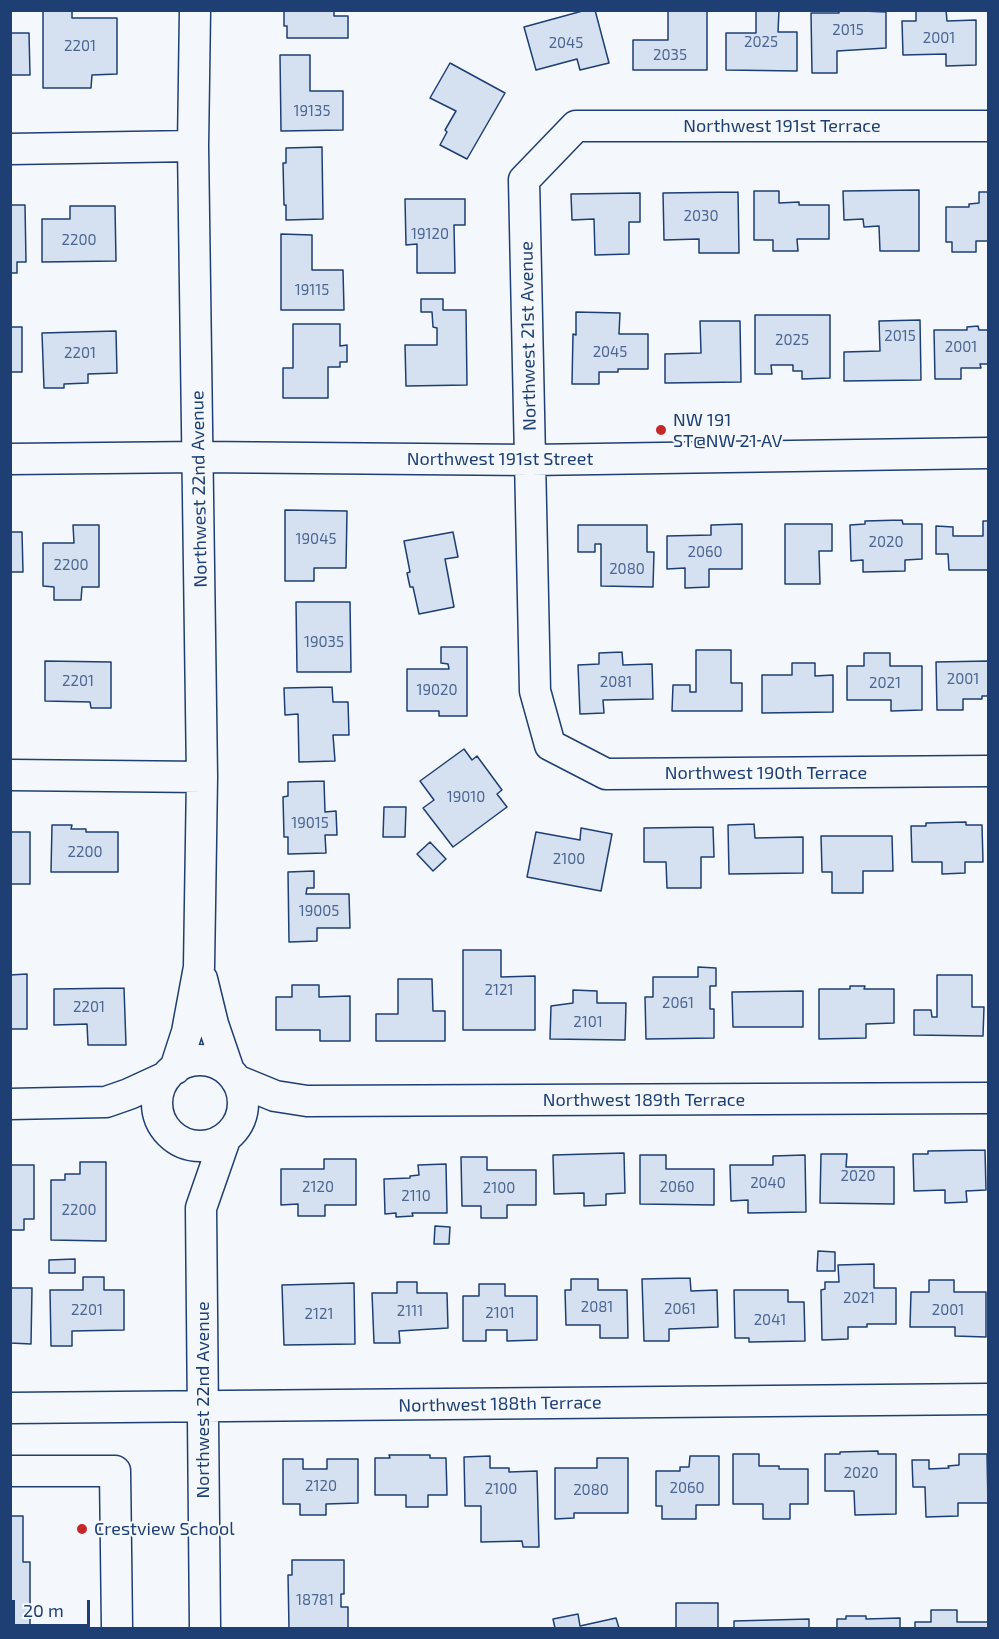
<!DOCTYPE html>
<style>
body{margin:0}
#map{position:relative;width:999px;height:1639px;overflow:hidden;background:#f4f7fb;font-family:"Exo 2",sans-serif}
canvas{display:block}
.frame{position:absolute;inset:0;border:12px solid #1d3f73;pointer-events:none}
.scale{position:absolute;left:12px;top:1600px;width:78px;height:27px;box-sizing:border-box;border:3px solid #1d3f73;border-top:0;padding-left:8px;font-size:18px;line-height:21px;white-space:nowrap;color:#1d3f73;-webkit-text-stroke:4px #f4f7fb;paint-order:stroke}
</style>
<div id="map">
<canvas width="999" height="1639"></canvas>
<div class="frame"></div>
<div class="scale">20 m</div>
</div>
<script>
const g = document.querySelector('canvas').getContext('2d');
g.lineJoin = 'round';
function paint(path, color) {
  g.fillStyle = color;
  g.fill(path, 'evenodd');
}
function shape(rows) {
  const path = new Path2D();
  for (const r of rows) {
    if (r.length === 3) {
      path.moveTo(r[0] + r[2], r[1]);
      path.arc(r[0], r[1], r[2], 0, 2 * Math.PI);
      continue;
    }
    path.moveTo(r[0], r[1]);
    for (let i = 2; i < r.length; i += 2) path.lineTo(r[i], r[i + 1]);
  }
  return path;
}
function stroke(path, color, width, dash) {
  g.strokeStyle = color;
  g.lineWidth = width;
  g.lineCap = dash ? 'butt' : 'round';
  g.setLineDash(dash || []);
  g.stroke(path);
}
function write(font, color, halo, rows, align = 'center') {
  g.font = font + ' "Exo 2",sans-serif';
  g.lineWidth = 4.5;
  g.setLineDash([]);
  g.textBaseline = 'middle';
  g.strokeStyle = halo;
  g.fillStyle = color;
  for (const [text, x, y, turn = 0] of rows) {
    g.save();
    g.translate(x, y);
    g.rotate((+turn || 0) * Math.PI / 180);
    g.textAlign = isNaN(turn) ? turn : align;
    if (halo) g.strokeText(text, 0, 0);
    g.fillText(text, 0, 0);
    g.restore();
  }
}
const building = shape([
 [43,10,72,10,72,18,117,18,117,74,92,75,91,88,43,88,43,10],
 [284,10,334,10,334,16,348,16,348,38,287,38,287,26,284,26,284,10],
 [586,10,595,10,609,63,580,70,577,59,536,70,524,27,586,10],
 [668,10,707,10,707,70,633,70,633,40,668,40,668,10],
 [756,10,779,10,778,32,797,32,797,71,726,70,726,33,756,33,756,10],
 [839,10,886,12,886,48,837,51,837,73,812,73,811,13,839,13,839,10],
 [916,10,946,10,947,21,976,20,976,65,946,66,946,54,903,55,902,21,916,21,916,10],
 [10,33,29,33,30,75,10,75,10,33],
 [280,55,310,55,310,91,343,91,343,130,281,131,280,55],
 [450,63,505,93,467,159,440,145,447,132,445,130,456,111,430,98,450,63],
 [322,147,323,219,286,220,286,205,284,205,283,163,286,163,286,148,322,147],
 [919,190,919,251,880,251,879,226,864,227,863,219,844,220,843,191,919,190],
 [754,191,779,191,779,203,799,202,799,205,829,205,829,239,797,239,798,251,773,251,773,240,754,240,754,191],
 [738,192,739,253,699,253,699,239,664,240,663,193,738,192],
 [979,192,988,192,988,241,976,241,976,252,952,252,952,242,946,242,946,207,969,207,969,204,979,203,979,192],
 [640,193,640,222,629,222,629,254,595,255,594,219,572,220,571,194,640,193],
 [405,199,465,199,465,225,454,225,455,273,417,273,417,244,406,245,405,199],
 [10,205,25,205,26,262,17,262,17,273,10,273,10,205],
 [70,206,115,206,116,261,42,262,42,219,70,219,70,206],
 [281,234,312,235,312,270,343,270,344,310,281,310,281,234],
 [421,299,443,299,443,310,466,310,467,385,406,386,405,345,437,345,437,328,433,327,432,312,421,312,421,299],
 [576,312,620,313,619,334,648,334,648,369,618,369,618,372,599,372,599,384,572,384,573,334,576,335,576,312],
 [755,315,830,315,830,378,802,379,802,371,793,371,793,365,771,365,772,374,755,374,755,315],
 [10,317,11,327,22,327,22,372,10,372,10,317],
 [920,320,921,380,844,381,844,352,880,351,879,321,920,320],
 [700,321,740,321,741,382,665,383,665,354,701,353,700,321],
 [293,324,340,324,340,346,347,345,347,362,340,362,340,367,328,367,328,398,283,398,283,368,293,368,293,324],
 [978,326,979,330,988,330,988,364,980,364,981,368,961,368,961,379,935,379,934,330,967,330,967,327,978,326],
 [116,331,117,373,88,374,88,383,64,384,64,388,44,388,42,333,116,331],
 [285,510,347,511,346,568,314,568,314,581,285,581,285,510],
 [902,520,903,524,922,524,922,559,905,560,905,571,863,572,863,560,851,561,850,525,865,524,865,521,902,520],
 [983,521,988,521,988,570,949,570,948,554,936,554,936,526,953,527,953,536,983,536,983,521],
 [742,524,742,569,709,569,709,587,685,588,685,568,667,569,667,536,711,535,711,525,742,524],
 [785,524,832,524,832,551,819,551,820,584,785,584,785,524],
 [73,525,99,525,99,587,82,587,81,600,54,600,54,587,43,586,43,543,74,543,73,525],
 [578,525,647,525,647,552,654,552,653,587,601,586,601,544,595,544,595,552,578,552,578,525],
 [10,532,22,532,23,572,10,572,10,532],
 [453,532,458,557,445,559,454,607,419,614,413,587,410,587,407,573,410,572,404,541,453,532],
 [296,602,350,602,351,672,297,672,296,602],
 [441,647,467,647,467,716,439,716,439,711,407,711,407,669,449,669,448,664,441,663,441,647],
 [696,650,731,650,731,683,742,683,742,711,672,711,673,685,690,685,690,692,696,692,696,650],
 [622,652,623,665,652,664,653,699,603,700,604,713,580,714,578,665,599,664,599,653,622,652],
 [864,653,890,653,890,666,922,666,922,710,891,711,891,700,847,700,847,666,864,666,864,653],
 [45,661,111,662,111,708,91,708,90,702,45,701,45,661],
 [988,661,988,696,982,696,982,699,963,699,963,710,937,710,936,662,988,661],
 [792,663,815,663,815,676,833,675,833,712,762,713,762,675,792,675,792,663],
 [332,687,333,702,348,702,349,735,333,735,335,761,299,762,298,714,285,715,284,688,332,687],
 [464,749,472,760,477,756,502,790,497,794,507,807,453,847,423,808,434,800,420,781,464,749],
 [324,781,325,812,336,811,337,835,325,835,326,853,288,854,288,837,284,837,283,797,288,796,288,782,324,781],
 [384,807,406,807,405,837,383,837,384,807],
 [966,822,966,825,982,825,983,862,965,862,965,873,942,874,942,862,912,862,911,826,926,826,926,823,966,822],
 [754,824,755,838,803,837,803,873,729,874,728,825,754,824],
 [52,825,72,825,71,829,86,829,86,832,118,832,118,872,51,872,52,825],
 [713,827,714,857,701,857,701,888,667,888,666,862,644,862,644,828,713,827],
 [581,828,612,834,601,891,527,877,536,832,580,840,581,828],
 [10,832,30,832,30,884,10,884,10,832],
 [821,836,892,836,893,871,863,871,863,893,832,893,832,872,822,872,821,836],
 [430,842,446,859,433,871,417,854,430,842],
 [314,871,314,888,307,888,306,894,349,894,350,928,317,928,317,941,289,942,288,872,314,871],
 [463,950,501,950,501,977,535,976,535,1030,463,1030,463,950],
 [698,967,716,968,716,986,710,986,710,1009,714,1009,714,1038,646,1039,645,997,653,997,653,977,698,977,698,967],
 [27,974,27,1029,10,1029,10,975,27,974],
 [937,975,972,975,972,1007,984,1007,983,1036,914,1035,914,1010,931,1010,932,1017,937,1017,937,975],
 [398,979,432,979,433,1011,445,1011,445,1041,376,1041,376,1014,398,1014,398,979],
 [292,985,319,985,319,997,350,996,350,1041,320,1041,320,1030,276,1030,276,997,292,997,292,985],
 [850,986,865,986,864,989,894,989,894,1023,866,1024,866,1038,819,1039,819,989,850,989,850,986],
 [124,988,126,1045,88,1045,87,1024,54,1025,54,989,124,988],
 [573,990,597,991,597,1003,626,1003,625,1040,550,1039,551,1006,573,1003,573,990],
 [803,991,803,1027,733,1027,732,992,803,991],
 [985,1150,986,1190,966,1191,967,1202,945,1203,945,1190,914,1191,913,1154,928,1154,928,1151,985,1150],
 [624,1153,625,1193,606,1194,606,1205,584,1206,584,1193,554,1194,553,1155,624,1153],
 [821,1154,847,1154,846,1167,894,1167,894,1204,820,1203,821,1154],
 [640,1155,666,1155,666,1169,714,1169,714,1205,640,1204,640,1155],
 [805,1155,806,1212,748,1213,748,1200,731,1201,730,1165,773,1165,773,1156,805,1155],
 [461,1157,487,1157,487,1170,536,1170,536,1205,507,1205,507,1218,481,1218,481,1206,462,1206,461,1157],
 [324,1159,356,1159,356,1205,325,1205,325,1216,298,1216,298,1204,281,1205,281,1169,324,1169,324,1159],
 [80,1162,106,1162,106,1241,51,1240,51,1180,65,1180,65,1174,80,1174,80,1162],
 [446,1164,447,1213,412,1213,413,1216,396,1217,396,1213,385,1214,384,1179,410,1178,410,1176,419,1175,418,1165,446,1164],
 [11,1165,34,1165,34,1219,24,1219,24,1230,10,1230,11,1165],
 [435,1226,450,1227,449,1244,434,1244,435,1226],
 [818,1251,835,1252,835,1271,817,1271,818,1251],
 [75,1259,75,1273,49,1273,49,1260,75,1259],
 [874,1264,874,1288,896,1288,896,1324,867,1324,867,1327,848,1327,848,1339,822,1340,821,1290,825,1289,825,1282,839,1282,838,1265,874,1264],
 [83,1277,104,1277,104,1290,124,1290,124,1330,72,1331,72,1346,51,1346,50,1290,83,1290,83,1277],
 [690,1278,691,1291,717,1290,718,1327,669,1329,669,1341,644,1341,642,1279,690,1278],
 [571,1279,598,1279,598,1290,627,1290,628,1338,600,1338,600,1325,566,1325,565,1290,571,1290,571,1279],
 [929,1280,954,1280,954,1292,986,1292,986,1337,955,1336,955,1327,910,1327,911,1292,929,1292,929,1280],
 [397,1282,417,1282,417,1293,447,1293,448,1328,399,1331,400,1343,374,1343,372,1293,397,1293,397,1282],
 [354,1283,355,1344,284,1345,282,1285,354,1283],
 [479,1284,505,1284,505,1296,537,1296,537,1340,507,1341,507,1330,486,1330,486,1341,463,1341,463,1296,479,1296,479,1284],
 [10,1288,32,1288,31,1344,10,1343,10,1288],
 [734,1290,788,1290,788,1302,804,1302,805,1341,749,1342,749,1338,735,1338,734,1290],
 [878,1451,878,1454,896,1454,896,1514,855,1515,854,1491,825,1491,825,1454,840,1454,840,1452,878,1451],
 [733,1454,759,1454,759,1466,779,1466,779,1469,808,1469,808,1504,790,1504,790,1519,763,1519,763,1504,733,1504,733,1454],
 [959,1454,987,1454,988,1503,958,1503,958,1516,926,1517,925,1487,913,1487,912,1460,929,1460,929,1469,949,1468,948,1466,959,1465,959,1454],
 [389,1455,430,1455,430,1458,446,1458,447,1495,428,1495,428,1507,406,1507,406,1495,375,1495,375,1458,390,1458,389,1455],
 [490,1456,490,1468,509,1468,509,1472,537,1471,539,1547,523,1547,522,1541,481,1542,481,1506,465,1506,464,1457,490,1456],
 [690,1456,719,1456,719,1505,696,1505,696,1519,662,1519,662,1506,656,1506,656,1471,680,1471,680,1467,689,1467,690,1456],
 [597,1458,628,1458,628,1513,574,1513,574,1518,555,1519,555,1468,597,1468,597,1458],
 [283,1459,303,1459,303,1469,327,1469,327,1459,358,1459,358,1503,326,1504,326,1515,300,1515,300,1504,283,1504,283,1459],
 [10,1516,23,1516,23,1562,30,1562,30,1628,10,1628,10,1516],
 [292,1560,344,1560,344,1594,341,1594,341,1607,348,1607,348,1628,289,1628,288,1575,292,1575,292,1560],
 [676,1603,718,1603,718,1628,676,1628,676,1603],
 [931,1610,957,1610,957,1622,988,1622,988,1628,915,1628,915,1622,931,1622,931,1610],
 [578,1614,580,1626,616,1618,619,1628,555,1628,553,1619,578,1614],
 [846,1616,866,1616,866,1619,900,1618,900,1628,837,1628,837,1619,846,1619,846,1616],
 [809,1619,809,1628,734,1628,734,1621,809,1619]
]);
paint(building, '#d5e0f0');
stroke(building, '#1d3f73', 1.5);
const minor = shape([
 [988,126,576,126,524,180,535,691,550,745,606,774,988,771],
 [10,149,193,146],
 [10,459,199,457,531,460,988,453],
 [10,775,202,777],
 [202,979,213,1024,229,1071],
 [200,1103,43],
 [175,1069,187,1032,199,967,202,777,193,146,195,10],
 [236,1080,275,1096,307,1101,988,1098],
 [10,1104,106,1102,129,1094,166,1077],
 [10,1408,988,1399],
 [10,1471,115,1471,117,1628],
 [205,1628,201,1208,225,1139]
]);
stroke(minor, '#1d3f73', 33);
stroke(minor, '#f4f7fb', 30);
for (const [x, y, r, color] of [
 [661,430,6,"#c62828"],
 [82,1529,6,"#c62828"]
]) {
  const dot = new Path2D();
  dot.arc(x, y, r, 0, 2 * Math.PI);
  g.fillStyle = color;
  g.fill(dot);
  stroke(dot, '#f4f7fb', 2);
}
write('15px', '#4b6792', null, [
 ["2015",848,30],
 ["2001",939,38],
 ["2025",761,42],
 ["2045",566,43],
 ["2201",80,46],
 ["2035",670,55],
 ["19135",312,111],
 ["2030",701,216],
 ["19120",430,234],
 ["2200",79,240],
 ["19115",312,290],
 ["2015",900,336],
 ["2025",792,340],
 ["2001",961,347],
 ["2045",610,352],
 ["2201",80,353],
 ["19045",316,539],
 ["2020",886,542],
 ["2060",705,552],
 ["2200",71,565],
 ["2080",627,569],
 ["19035",324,642],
 ["2001",963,679],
 ["2201",78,681],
 ["2081",616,682],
 ["2021",885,683],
 ["19020",437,690],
 ["19010",466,797],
 ["19015",310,823],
 ["2200",85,852],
 ["2100",569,859],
 ["19005",319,911],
 ["2121",499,990],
 ["2061",678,1003],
 ["2201",89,1007],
 ["2101",588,1022],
 ["2020",858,1176],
 ["2040",768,1183],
 ["2120",318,1187],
 ["2060",677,1187],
 ["2100",499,1188],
 ["2110",416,1196],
 ["2200",79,1210],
 ["2021",859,1298],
 ["2081",597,1307],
 ["2061",680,1309],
 ["2201",87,1310],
 ["2001",948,1310],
 ["2111",410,1311],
 ["2101",500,1313],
 ["2121",319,1314],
 ["2041",770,1320],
 ["2020",861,1473],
 ["2120",321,1486],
 ["2060",687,1488],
 ["2100",501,1489],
 ["2080",591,1490],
 ["18781",315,1600]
]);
write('18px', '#1d3f73', '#f4f7fb', [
 ["Northwest 191st Terrace",782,126],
 ["Northwest 21st Avenue",528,336,-91],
 ["Northwest 191st Street",500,459],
 ["Northwest 22nd Avenue",199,489,-91],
 ["Northwest 190th Terrace",766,773],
 ["Northwest 189th Terrace",644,1100],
 ["Northwest 22nd Avenue",203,1400,-90],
 ["Northwest 188th Terrace",500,1404,-1]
]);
write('18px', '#1d3f73', '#f4f7fb', [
 ["NW 191",673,420],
 ["ST@NW 21 AV",673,441],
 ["Crestview School",94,1529]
], 'left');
</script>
